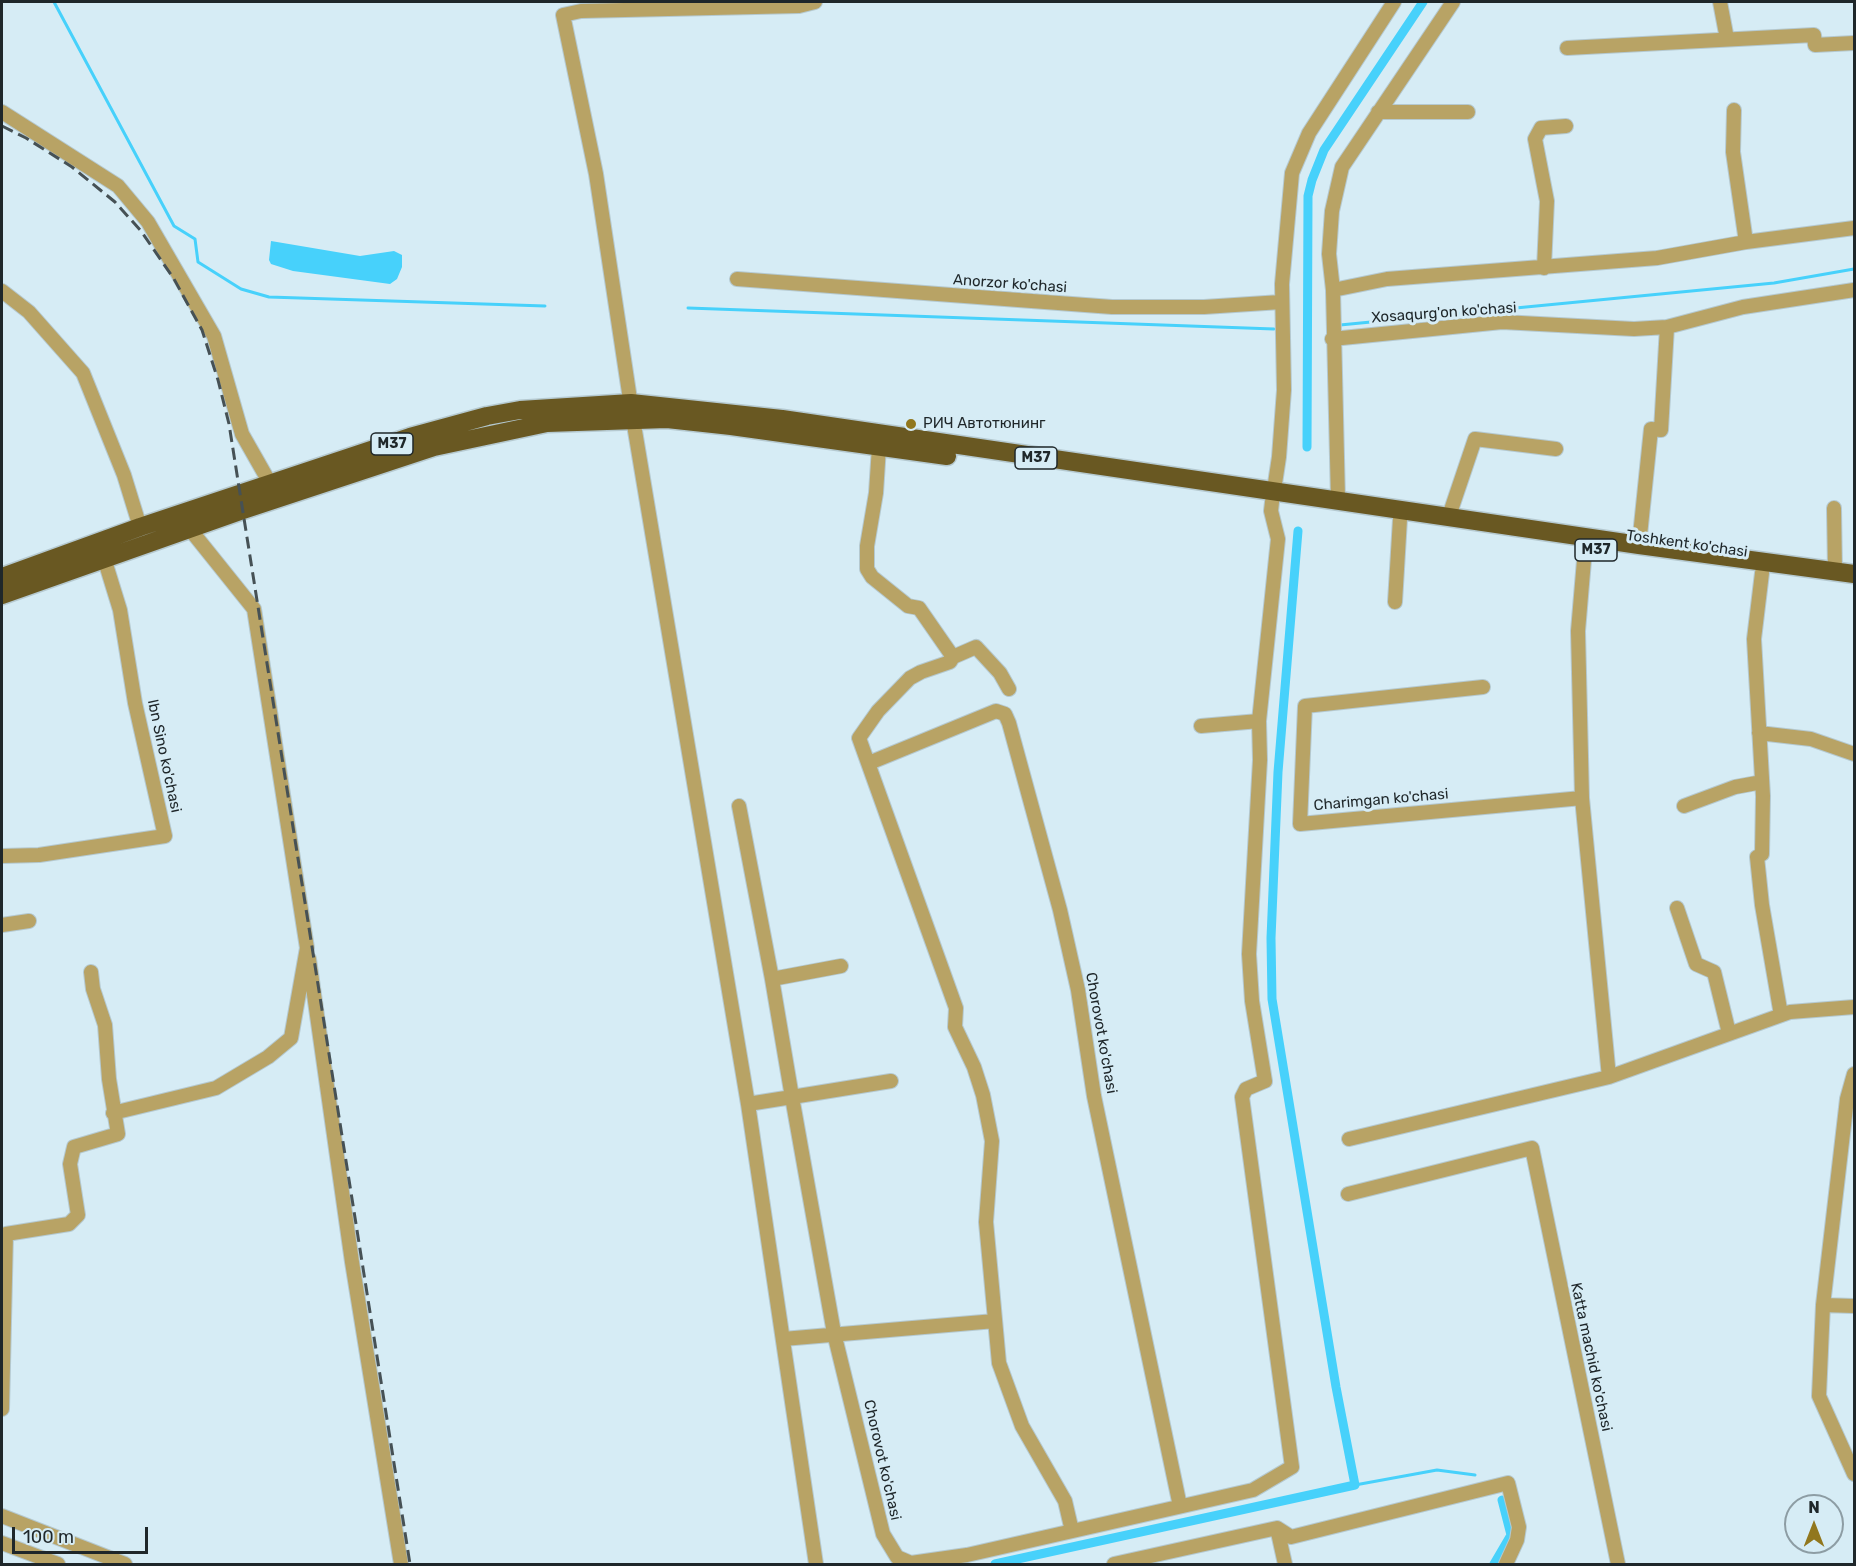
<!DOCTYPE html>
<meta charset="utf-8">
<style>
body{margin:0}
#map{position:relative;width:1856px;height:1566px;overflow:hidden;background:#d6ecf5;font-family:Rubik,sans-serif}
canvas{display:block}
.frame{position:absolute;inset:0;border:3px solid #1f272a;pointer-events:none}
.north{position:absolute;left:1784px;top:1494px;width:60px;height:60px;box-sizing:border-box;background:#d6ecf5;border:2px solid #8d9da4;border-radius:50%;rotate:0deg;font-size:16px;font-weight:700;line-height:24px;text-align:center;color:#1f272a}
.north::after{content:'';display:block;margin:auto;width:21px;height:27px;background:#91771d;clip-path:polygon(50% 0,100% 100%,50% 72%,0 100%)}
.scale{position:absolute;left:12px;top:1527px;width:136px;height:27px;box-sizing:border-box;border:3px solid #1f272a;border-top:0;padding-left:8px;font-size:18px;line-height:21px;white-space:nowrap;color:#1f272a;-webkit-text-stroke:4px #d6ecf5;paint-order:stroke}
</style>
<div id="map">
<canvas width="1856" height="1566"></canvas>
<div class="frame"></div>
<div class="north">N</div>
<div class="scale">100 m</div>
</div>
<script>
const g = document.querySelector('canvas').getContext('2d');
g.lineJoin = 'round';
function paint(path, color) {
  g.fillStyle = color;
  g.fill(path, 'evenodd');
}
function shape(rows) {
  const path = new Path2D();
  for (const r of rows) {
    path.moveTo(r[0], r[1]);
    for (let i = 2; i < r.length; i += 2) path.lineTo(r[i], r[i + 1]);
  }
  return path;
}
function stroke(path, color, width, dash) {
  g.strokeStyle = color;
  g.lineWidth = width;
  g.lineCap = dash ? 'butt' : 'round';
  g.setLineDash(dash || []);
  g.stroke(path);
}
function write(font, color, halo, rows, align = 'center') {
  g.font = font + ' Rubik,sans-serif';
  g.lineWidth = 6;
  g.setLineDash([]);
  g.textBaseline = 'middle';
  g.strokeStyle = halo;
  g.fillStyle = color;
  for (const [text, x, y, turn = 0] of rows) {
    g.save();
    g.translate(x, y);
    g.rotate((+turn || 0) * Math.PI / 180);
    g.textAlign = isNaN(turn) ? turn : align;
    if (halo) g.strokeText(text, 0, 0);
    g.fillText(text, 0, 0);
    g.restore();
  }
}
paint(shape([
 [271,241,360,256,394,251,402,255,402,267,397,279,390,284,293,271,271,264,269,260]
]), '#47d1fb');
stroke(shape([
 [54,2,174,226,195,239,198,262,241,289,269,297,545,306],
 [688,308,1274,329],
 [1340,325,1774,283,1854,269],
 [1355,1485,1437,1470,1475,1475]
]), '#47d1fb', 3);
stroke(shape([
 [1307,447,1308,196,1312,180,1324,150,1423,2],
 [995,1564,1355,1485,1336,1387,1272,999,1271,938,1278,772,1298,531],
 [1494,1564,1511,1535,1502,1500]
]), '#47d1fb', 9);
const minor = shape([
 [815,2,799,6,581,11,563,15,596,174,633,419,748,1104,816,1564],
 [1720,2,1727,39],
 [1567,48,1814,35,1815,45,1854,43],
 [1734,110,1733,152,1746,242],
 [2,112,118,186,148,222,214,336,242,434,271,485],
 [1378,112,1468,112],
 [1544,268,1547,201,1535,139,1541,128,1566,126],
 [737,279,1112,307,1204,307,1281,302],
 [1333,290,1387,279,1657,258,1746,242,1854,228],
 [2,291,29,312,83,373,124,475,140,527],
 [1332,339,1502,322,1634,329,1667,327,1743,307,1854,290],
 [879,447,876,493,867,546,867,569,872,577,908,606,919,608,953,657,950,662,921,672,910,678,878,711,859,738,956,1008,955,1027,974,1067,983,1095,992,1141,986,1222,999,1363,1022,1426,1065,1501,1072,1531],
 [1274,490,1279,457,1284,390,1282,284,1292,173,1309,133,1394,2],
 [1338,499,1333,290,1329,254,1332,211,1342,167,1453,2],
 [1834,508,1835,572],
 [1449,516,1475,439,1556,449],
 [1586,537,1578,631,1582,798,1609,1077],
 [1639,545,1651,429,1661,430,1667,327],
 [1762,573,1754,639,1763,796,1762,854,1757,857,1762,905,1781,1015],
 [1395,602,1400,519],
 [953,657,976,647,1000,673,1009,689],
 [1483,687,1305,706,1300,824,1582,798],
 [1201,726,1259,721],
 [1759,733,1811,739,1854,754],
 [869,763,996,711,1005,714,1009,723,1060,910,1078,990,1094,1096,1180,1506],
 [739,806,772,979],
 [1684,806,1735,787,1762,782],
 [2,856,39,855,165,836,135,703,120,610,104,558],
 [1677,908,1696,964,1714,972,1729,1033],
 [2,925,29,921],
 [309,959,352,1262,401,1564],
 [1854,1074,1847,1099,1823,1305,1819,1396,1854,1474],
 [891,1081,792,1097,834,1333,883,1534,897,1557,911,1563,967,1555,1253,1490,1292,1467,1242,1097,1246,1089,1265,1081,1252,1001,1249,954,1260,760,1259,721,1278,539,1271,511,1272,502],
 [748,1104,792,1097,772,979,841,966],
 [113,1113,216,1088,268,1057,291,1038,307,948,254,609,189,528],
 [1349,1139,1609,1077,1790,1012,1854,1007],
 [1348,1194,1532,1148,1618,1564],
 [1823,1305,1854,1306],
 [783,1339,995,1321],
 [2,1409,6,1234,69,1224,78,1215,70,1164,74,1147,118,1134,109,1079,105,1025,93,989,91,972],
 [2,1516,125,1564],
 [1277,1528,1285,1564],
 [2,1543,58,1564],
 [1114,1564,1277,1528,1291,1537,1508,1483,1519,1527,1517,1540,1506,1564]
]);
const highway = shape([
 [2,577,140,527,410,437,487,416,520,410,631,403,782,419,1639,545,1854,574],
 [2,595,243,510,434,447,547,423,667,419,731,426,947,456]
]);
stroke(minor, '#b5c9d0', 16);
stroke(highway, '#b5c9d0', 21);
stroke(minor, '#b8a365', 14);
stroke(highway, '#695822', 18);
stroke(shape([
 [2,126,26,138,72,167,115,202,141,231,174,279,202,330,218,380,229,424,410,1564]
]), '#465155', 3, [12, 6]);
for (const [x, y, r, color] of [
 [911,424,6,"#91771d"]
]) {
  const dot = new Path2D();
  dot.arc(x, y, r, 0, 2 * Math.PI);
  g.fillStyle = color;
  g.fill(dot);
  stroke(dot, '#d6ecf5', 2);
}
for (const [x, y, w] of [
 [392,444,42],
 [1036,458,42],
 [1596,550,42]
]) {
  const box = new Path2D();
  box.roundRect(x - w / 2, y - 11, w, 22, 4.5);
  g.fillStyle = '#d6ecf5';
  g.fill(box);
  stroke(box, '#1f272a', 1.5);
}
write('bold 14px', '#1f272a', null, [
 ["M37",392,444],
 ["M37",1036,458],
 ["M37",1596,550]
]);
write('15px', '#1f272a', '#d6ecf5', [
 ["Anorzor ko'chasi",1010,284,4],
 ["Xosaqurg'on ko'chasi",1444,313,-4],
 ["Toshkent ko'chasi",1687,544,8],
 ["Ibn Sino ko'chasi",164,756,78],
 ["Charimgan ko'chasi",1381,800,-5],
 ["Chorovot ko'chasi",1101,1033,80],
 ["Katta machid ko'chasi",1591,1357,78],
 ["Chorovot ko'chasi",882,1460,77]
]);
write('15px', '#1f272a', '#d6ecf5', [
 ["РИЧ Автотюнинг",923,424]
], 'left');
</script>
